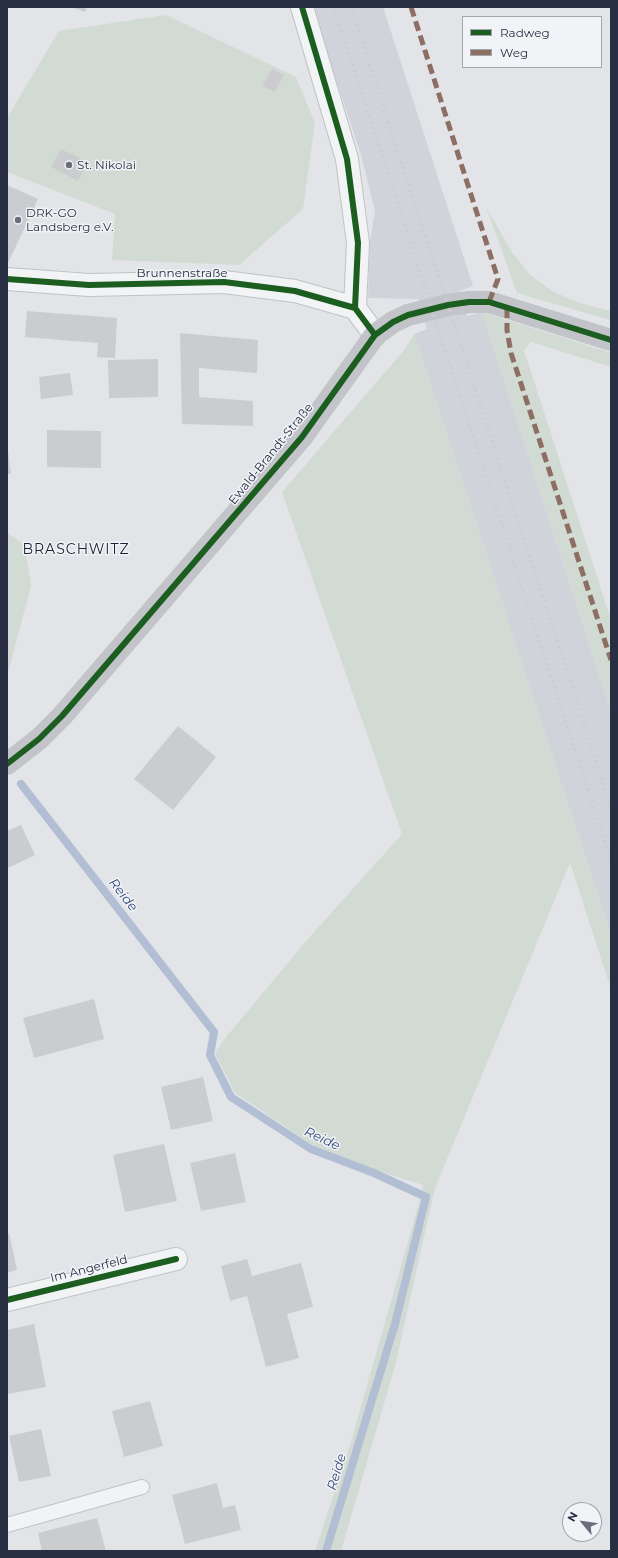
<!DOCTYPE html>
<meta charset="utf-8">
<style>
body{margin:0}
#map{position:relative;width:618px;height:1558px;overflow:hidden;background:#e3e4e8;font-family:Montserrat,sans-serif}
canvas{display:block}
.frame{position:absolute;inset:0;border:8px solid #292f42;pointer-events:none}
.legend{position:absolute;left:462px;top:16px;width:140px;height:52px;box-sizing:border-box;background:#f1f3f7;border:1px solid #a1a5af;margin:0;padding:5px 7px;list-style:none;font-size:12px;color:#292f42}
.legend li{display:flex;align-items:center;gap:8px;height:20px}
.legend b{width:20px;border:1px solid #a1a5af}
.north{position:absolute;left:562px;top:1502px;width:40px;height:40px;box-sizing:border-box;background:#f1f3f7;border:1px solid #a1a5af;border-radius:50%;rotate:299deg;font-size:11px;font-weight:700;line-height:16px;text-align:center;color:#292f42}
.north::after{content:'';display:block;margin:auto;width:14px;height:18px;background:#6a6e7c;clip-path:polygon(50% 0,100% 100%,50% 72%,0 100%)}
</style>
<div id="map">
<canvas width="618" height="1558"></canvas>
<div class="frame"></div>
<ul class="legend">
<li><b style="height:5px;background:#1b5e20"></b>Radweg</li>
<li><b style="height:5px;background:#8d6e63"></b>Weg</li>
</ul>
<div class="north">N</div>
</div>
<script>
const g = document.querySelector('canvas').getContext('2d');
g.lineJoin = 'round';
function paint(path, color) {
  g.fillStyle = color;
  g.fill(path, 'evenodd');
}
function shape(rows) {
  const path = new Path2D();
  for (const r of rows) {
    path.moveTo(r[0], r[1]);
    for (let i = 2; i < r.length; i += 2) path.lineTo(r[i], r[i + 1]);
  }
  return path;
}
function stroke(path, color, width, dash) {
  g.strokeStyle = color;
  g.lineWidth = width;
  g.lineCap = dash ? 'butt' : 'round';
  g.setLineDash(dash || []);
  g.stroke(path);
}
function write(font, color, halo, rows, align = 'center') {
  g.font = font + ' Montserrat,sans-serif';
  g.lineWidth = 3;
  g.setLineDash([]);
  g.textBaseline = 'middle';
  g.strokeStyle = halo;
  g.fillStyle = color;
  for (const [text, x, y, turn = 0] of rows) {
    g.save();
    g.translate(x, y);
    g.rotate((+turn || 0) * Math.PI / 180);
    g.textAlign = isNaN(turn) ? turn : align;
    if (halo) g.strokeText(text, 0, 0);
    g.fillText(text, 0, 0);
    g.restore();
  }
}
paint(shape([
 [312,7,383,7,473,286,460,291,467,316,482,312,611,711,611,935,414,334,427,329,418,299,368,298,370,241,375,211,361,155]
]), '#d1d3db');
paint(shape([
 [166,15,296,77,315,123,303,209,239,265,112,260,115,214,7,172,7,118,59,31],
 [486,207,512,252,530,275,554,292,580,303,611,311,610,320,517,293],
 [482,312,611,353,611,367,531,342,524,350,611,620,611,711],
 [414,334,611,935,611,989,570,863,435,1188,395,1366,341,1551,315,1551,350,1445,419,1203,423,1185,369,1168,313,1145,235,1093,215,1054,226,1037,307,940,402,834,282,492,405,349],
 [7,533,25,545,31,586,7,676]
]), '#d2dbd3');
stroke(shape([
 [21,784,214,1032,210,1055,231,1097,311,1149,374,1173,426,1197,395,1324,326,1551]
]), '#b1bed4', 8);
paint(shape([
 [71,7,87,7,85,12],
 [272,69,284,75,275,92,262,86],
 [61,149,88,162,78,181,51,167],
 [7,185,38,199,8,263,7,262],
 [27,311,117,318,115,358,97,357,98,343,25,337],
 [180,333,258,340,257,373,199,368,199,397,253,401,253,426,182,424],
 [158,359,158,397,109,398,108,360],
 [70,373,73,395,41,399,39,377],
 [47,430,101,431,101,468,47,467],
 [7,442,11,474,7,474],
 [178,726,216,757,173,810,134,779],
 [21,825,35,855,8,868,7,831],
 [94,999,104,1039,34,1058,23,1018],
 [203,1077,213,1121,171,1130,161,1087],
 [164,1144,177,1201,125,1212,113,1155],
 [235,1153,246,1202,201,1211,190,1163],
 [9,1233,17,1270,7,1273,7,1234],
 [247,1259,252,1276,301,1263,313,1307,287,1314,299,1358,266,1367,247,1296,230,1301,221,1266],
 [34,1324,46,1387,7,1394,7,1330],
 [150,1401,163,1446,124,1457,112,1411],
 [41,1429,51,1476,19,1482,9,1436],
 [217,1483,223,1508,235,1505,241,1530,185,1544,172,1495],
 [97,1518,106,1551,42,1551,38,1533]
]), '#cbccd0');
const lane = shape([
 [7,1525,142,1487]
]);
const street = shape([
 [302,7,347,159,358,243,355,308],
 [7,279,89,285,224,282,295,291,355,308,375,335],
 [7,1300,176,1259]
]);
stroke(lane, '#c1c2c6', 16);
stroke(street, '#c1c2c6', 24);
stroke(lane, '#f2f3f5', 14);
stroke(street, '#f2f3f5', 22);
stroke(shape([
 [7,764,39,739,62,716,302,437,375,335,393,322,408,315,448,305,469,302,489,302,611,340]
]), '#c3c4ca', 22);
stroke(shape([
 [334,7,611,862],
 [351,7,611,807]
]), '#cbcdd0', 3, [2, 4]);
stroke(shape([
 [411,7,498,279,489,302],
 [507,308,507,330,511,353,611,660]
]), '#8d6e63', 5, [10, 5]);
stroke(shape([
 [302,7,347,159,358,243,355,308],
 [7,279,89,285,224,282,295,291,355,308,375,335],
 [7,764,39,739,62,716,302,437,375,335,393,322,408,315,448,305,469,302,489,302,611,340],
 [7,1300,176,1259]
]), '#1b5e20', 6);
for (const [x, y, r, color] of [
 [69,165,4,"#6a6e7c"],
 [18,220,4,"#6a6e7c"]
]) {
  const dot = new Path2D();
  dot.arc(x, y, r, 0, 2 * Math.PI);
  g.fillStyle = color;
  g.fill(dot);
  stroke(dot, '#f1f3f7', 1.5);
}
write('12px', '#292f42', '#f1f3f7', [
 ["St. Nikolai",77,165],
 ["DRK-GO",26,213],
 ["Landsberg e.V.",26,227]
], 'left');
write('12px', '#292f42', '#f1f3f7', [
 ["Brunnenstraße",182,273],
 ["Ewald-Brandt-Straße",271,454,-51],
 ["Im Angerfeld",89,1269,-14]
]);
write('italic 13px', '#324977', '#f1f3f7', [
 ["Reide",123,895,52],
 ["Reide",322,1139,25],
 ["Reide",337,1472,-73]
]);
g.letterSpacing = '1px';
write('14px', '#1b2033', '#f1f3f7', [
 ["BRASCHWITZ",76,550]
]);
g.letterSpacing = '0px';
</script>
